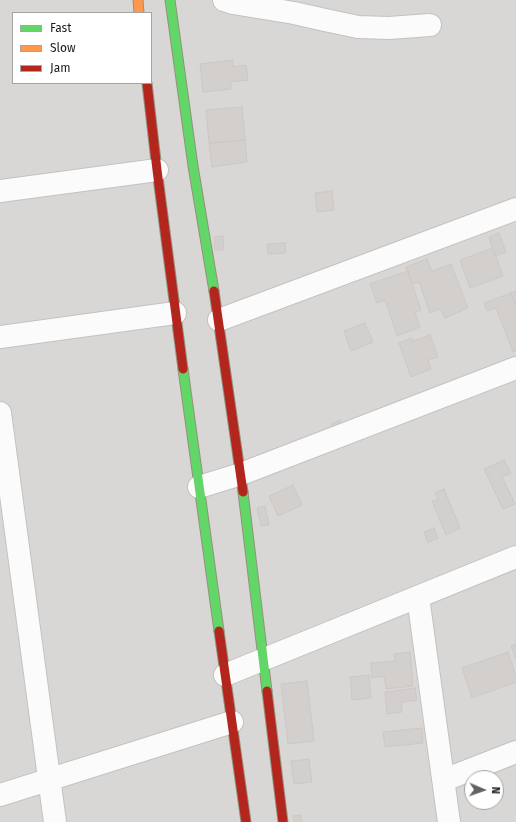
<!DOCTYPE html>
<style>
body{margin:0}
#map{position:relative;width:516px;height:822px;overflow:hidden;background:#eae7e4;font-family:"Fira Sans",sans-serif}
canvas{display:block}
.legend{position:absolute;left:12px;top:12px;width:140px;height:72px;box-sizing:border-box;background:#fff;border:1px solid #a4a4a4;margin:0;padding:5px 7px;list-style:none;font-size:12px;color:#1c1c1c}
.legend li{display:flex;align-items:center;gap:8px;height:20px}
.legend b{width:20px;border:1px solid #a4a4a4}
.north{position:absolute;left:464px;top:770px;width:40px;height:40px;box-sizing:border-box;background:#fff;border:1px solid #a4a4a4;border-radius:50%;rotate:92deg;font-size:11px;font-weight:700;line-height:16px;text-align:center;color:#1c1c1c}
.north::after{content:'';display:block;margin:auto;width:14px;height:18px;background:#646362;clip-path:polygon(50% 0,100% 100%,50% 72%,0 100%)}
</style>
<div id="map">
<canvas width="516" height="822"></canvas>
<ul class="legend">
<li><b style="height:5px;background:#63d668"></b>Fast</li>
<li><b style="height:5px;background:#ff974d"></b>Slow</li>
<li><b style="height:5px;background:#b3261e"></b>Jam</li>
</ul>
<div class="north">N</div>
</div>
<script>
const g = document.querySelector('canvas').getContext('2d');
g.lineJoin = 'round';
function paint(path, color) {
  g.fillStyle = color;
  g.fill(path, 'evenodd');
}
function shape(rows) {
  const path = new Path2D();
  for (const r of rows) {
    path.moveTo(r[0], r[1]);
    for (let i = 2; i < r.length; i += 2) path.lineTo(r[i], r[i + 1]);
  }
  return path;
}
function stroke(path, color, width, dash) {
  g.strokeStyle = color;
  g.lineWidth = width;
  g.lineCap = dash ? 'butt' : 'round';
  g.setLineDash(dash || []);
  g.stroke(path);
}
paint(shape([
 [0,0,516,0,516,822,0,822],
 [13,13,151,13,151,83,13,83],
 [472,778,496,778,496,802,472,802]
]), '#d9d7d6');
const building = shape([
 [233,60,233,67,246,65,248,80,231,82,231,89,203,92,200,64,233,60],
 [242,107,245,140,209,143,206,110,242,107],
 [245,140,247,162,212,167,209,143,245,140],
 [332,191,334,210,317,212,315,193,332,191],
 [499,233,506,252,495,256,489,237,499,233],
 [223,236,224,250,215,250,214,237,223,236],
 [285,243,286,253,268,254,267,244,285,243],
 [493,248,503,276,470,288,460,260,493,248],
 [427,259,432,271,451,264,468,308,445,318,440,309,430,313,419,282,412,284,406,267,427,259],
 [408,271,421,310,415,312,420,327,397,336,385,300,377,303,370,284,408,271],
 [516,291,516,306,511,293,516,291],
 [511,293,516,306,516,351,513,352,496,308,487,311,484,303,511,293],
 [365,323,373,342,351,351,344,331,365,323],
 [430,335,438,357,428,360,431,369,411,377,399,343,412,338,413,341,430,335],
 [340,420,344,429,336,433,332,424,340,420],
 [504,460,511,473,502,477,515,504,503,509,484,469,504,460],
 [293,485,302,505,278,516,269,496,293,485],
 [444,489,460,528,446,535,432,501,438,499,435,493,444,489],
 [265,506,269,525,261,526,257,508,265,506],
 [434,528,438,538,428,543,424,532,434,528],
 [516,644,516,659,511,646,516,644],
 [410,652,413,686,386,689,384,676,372,678,371,663,395,661,394,654,410,652],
 [508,652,516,676,516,682,472,698,462,668,508,652],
 [369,675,371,698,352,700,350,677,369,675],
 [307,681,314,741,288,744,281,684,307,681],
 [415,688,417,700,401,702,402,712,387,714,385,692,415,688],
 [422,728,423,743,385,747,383,732,422,728],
 [309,759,312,782,294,784,291,761,309,759],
 [301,815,302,822,294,822,293,816,301,815]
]);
paint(building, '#d2cfcd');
stroke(building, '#cdc8c5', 1);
const street = shape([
 [224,0,233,3,294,13,325,20,358,27,389,28,430,25],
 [0,191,157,170],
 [219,320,516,209],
 [0,337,175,313],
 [0,413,55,822],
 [199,487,241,474,516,368],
 [418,597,449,822],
 [225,675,516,557],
 [444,780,516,752],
 [0,795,232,722]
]);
const fast = shape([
 [170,0,193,166,214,291],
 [183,369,219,631],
 [243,492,267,691]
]);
const slow = shape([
 [138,0,139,13]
]);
const jam = shape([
 [147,83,157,170,183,369],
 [214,291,243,492],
 [219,631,246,822],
 [267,691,283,822]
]);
stroke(street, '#c3c2c0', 24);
stroke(fast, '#94927c', 11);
stroke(slow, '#94927c', 11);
stroke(jam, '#94927c', 11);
stroke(street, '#fcfbfb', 22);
stroke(fast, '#63d668', 9);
stroke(slow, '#ff974d', 9);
stroke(jam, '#b3261e', 9);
</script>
